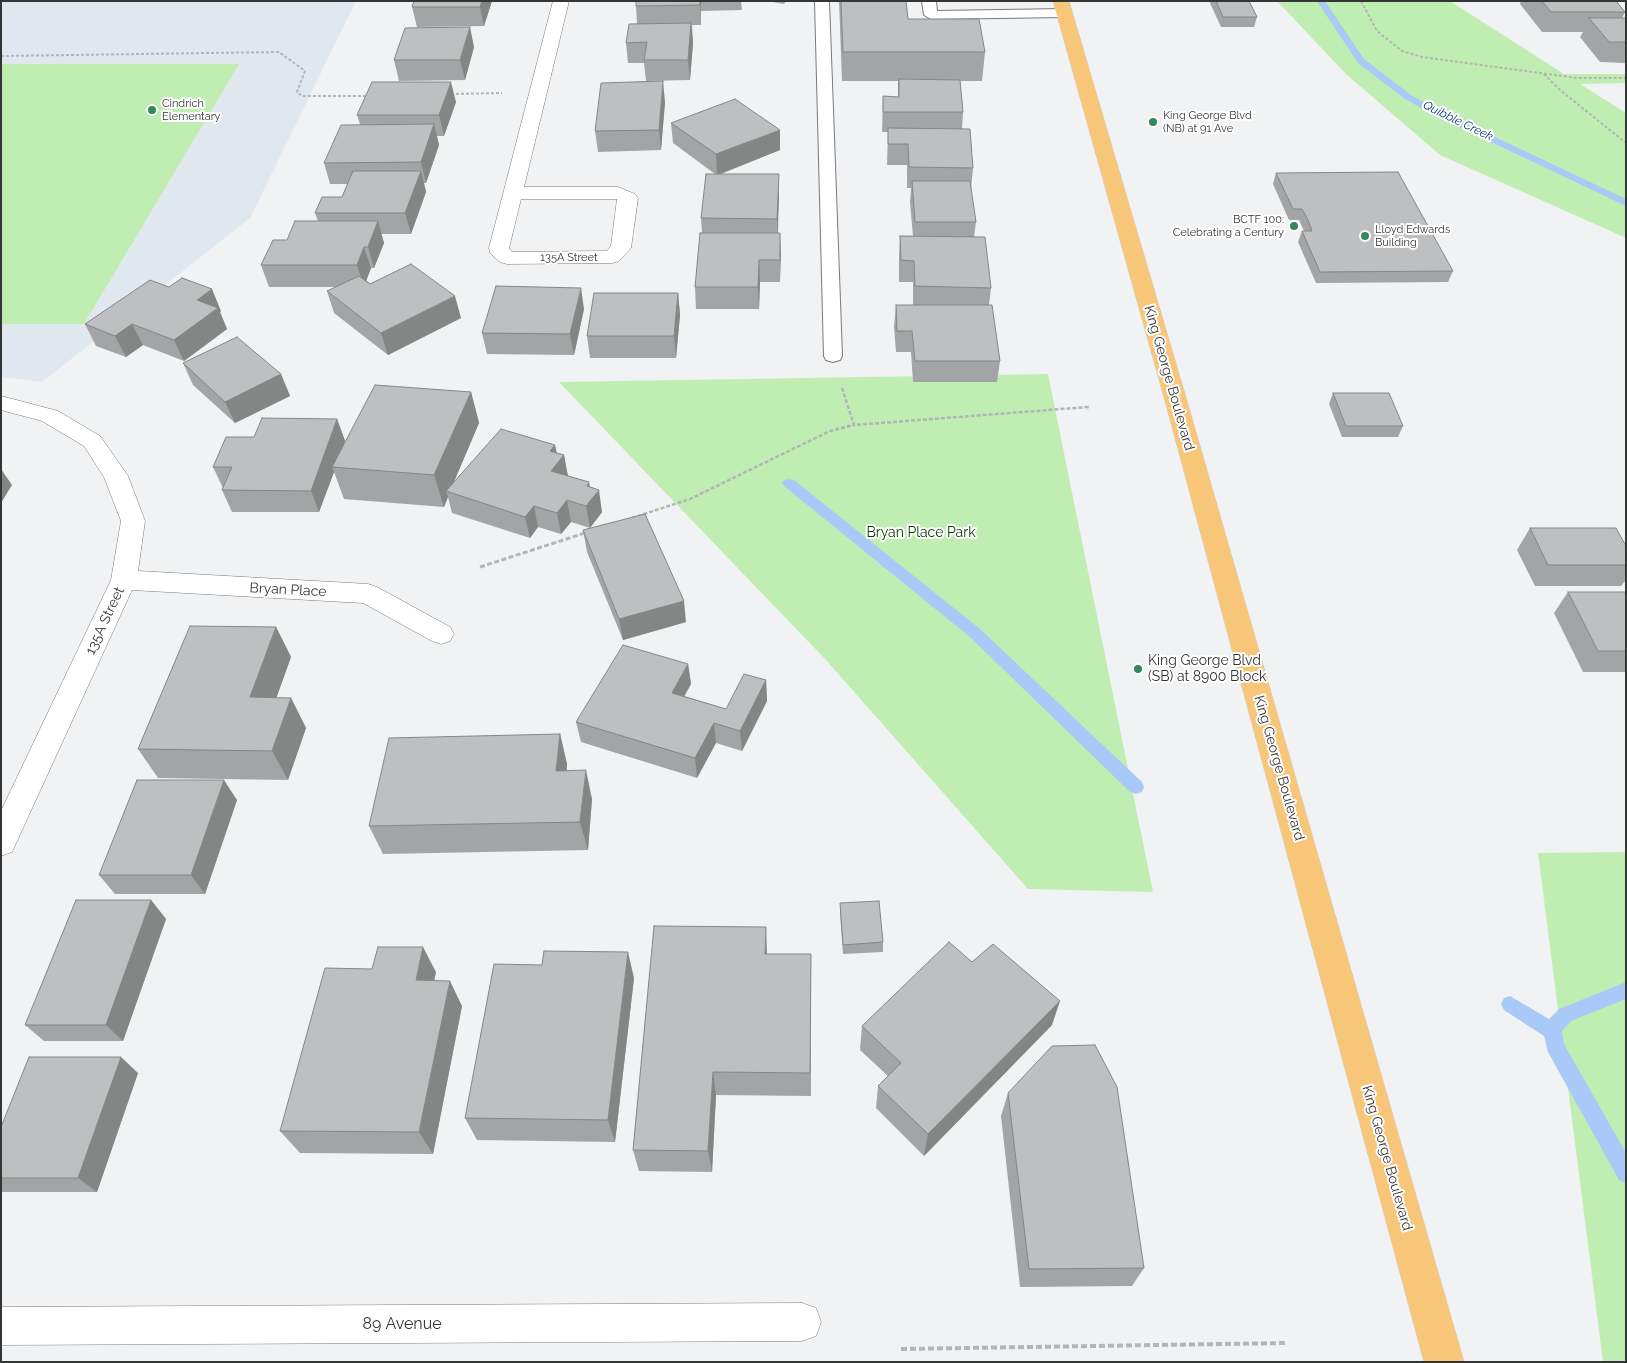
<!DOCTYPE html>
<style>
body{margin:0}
#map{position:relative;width:1627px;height:1363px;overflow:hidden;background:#f1f2f4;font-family:Raleway,sans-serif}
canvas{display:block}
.frame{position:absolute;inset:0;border:2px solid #343535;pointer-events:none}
</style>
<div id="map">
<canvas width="1627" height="1363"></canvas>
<div class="frame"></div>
</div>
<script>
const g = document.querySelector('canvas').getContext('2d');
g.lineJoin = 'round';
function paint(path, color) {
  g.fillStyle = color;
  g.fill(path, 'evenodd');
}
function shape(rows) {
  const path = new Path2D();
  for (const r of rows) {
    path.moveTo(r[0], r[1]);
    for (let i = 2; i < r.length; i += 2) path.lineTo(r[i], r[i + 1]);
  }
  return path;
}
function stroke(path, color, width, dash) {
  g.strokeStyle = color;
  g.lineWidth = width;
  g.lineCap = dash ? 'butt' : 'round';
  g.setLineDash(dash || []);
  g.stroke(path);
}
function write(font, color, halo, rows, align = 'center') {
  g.font = font + ' Raleway,sans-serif';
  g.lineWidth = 4;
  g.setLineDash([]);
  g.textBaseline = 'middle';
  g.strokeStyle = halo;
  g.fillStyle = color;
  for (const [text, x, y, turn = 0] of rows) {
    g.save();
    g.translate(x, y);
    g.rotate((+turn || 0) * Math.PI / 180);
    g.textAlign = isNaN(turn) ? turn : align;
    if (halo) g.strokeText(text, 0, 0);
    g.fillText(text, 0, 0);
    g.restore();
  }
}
paint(shape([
 [1,1,356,1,250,218,42,382,1,377]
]), '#e0e7ef');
paint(shape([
 [1277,1,1450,1,1564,74,1626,74,1626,83,1580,84,1626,113,1626,238,1440,155,1346,74],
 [1,64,239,64,84,324,1,324],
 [1048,374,1153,892,1028,889,826,660,559,382],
 [1626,852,1626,1362,1603,1362,1538,853]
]), '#c0eeb2');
paint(shape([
 [1317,1,1325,1,1364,59,1411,95,1436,109,1626,199,1626,206,1430,113,1405,99,1358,63,1317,1],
 [789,479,794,480,980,629,1142,782,1144,787,1142,792,1136,794,1130,792,970,637,784,486,782,483,784,480,789,479],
 [1626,982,1626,999,1571,1021,1562,1031,1564,1044,1626,1153,1626,1183,1619,1180,1548,1052,1544,1036,1504,1010,1501,1004,1504,998,1510,996,1549,1019,1559,1009,1626,982]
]), '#a9c9f8');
const lane = shape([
 [815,1,829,1,842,356,840,360,833,362,826,360,824,356,815,1],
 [922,1,936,1,937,11,1064,9,1071,13,1064,17,931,19,924,15,922,1]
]);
const street = shape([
 [553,1,569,1,524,187,618,187,635,194,638,198,631,248,619,261,612,263,507,264,500,262,490,253,489,248,553,1],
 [521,199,617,199,611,246,607,251,512,252,509,248,521,199],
 [1,396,58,411,100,436,128,476,145,521,138,571,368,584,377,587,450,627,454,634,450,641,441,644,432,641,363,603,132,590,12,852,1,856,1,811,111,580,121,521,104,477,84,446,42,421,1,410,1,396],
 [802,1303,816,1308,821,1322,816,1336,802,1341,1,1345,1,1307,802,1303]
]);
const primary = shape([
 [1053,1,1069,1,1187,401,1464,1362,1424,1362,1165,401,1053,1]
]);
stroke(lane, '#787a7b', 2);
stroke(street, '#787a7b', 1);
stroke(primary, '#cecfcf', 1);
stroke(shape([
 [1361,1,1377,31,1402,51,1422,57,1577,78,1626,78],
 [1,56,279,52,305,71,297,92,302,96,370,96],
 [1544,74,1560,90,1626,143],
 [451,94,502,93]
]), '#b4b5b6', 2, [3, 2]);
stroke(shape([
 [842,388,854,425,1088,407,1088,410],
 [632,518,690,499,830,431,854,425]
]), '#b4b5b6', 2.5, [4, 2]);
stroke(shape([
 [480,567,588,532]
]), '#b4b5b6', 3, [5, 2.5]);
stroke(shape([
 [901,1349,1285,1343]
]), '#b4b5b6', 4, [6, 3]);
paint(lane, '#fff');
paint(street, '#fff');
paint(primary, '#f8c678');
paint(shape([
 [414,1,492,1,484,26,417,27,412,7],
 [636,1,741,1,742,10,701,11,701,25,692,25,693,43,690,80,646,81,644,63,628,63,626,43,637,24,636,6],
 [767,1,786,1,784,4],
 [839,1,906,1,908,19,985,52,982,81,960,81,963,112,962,129,973,168,971,189,976,222,974,237,991,288,989,305,1000,361,997,382,913,382,911,352,896,352,894,327,896,305,913,305,913,282,899,282,899,257,900,236,913,236,910,202,911,188,907,188,907,165,887,165,888,132,882,132,883,96,898,97,898,81,842,81],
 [1211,1,1249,1,1257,17,1254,27,1221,27,1210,3],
 [1521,1,1616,1,1625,12,1622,18,1626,18,1626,63,1600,62,1580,37,1583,32,1542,32,1520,4],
 [474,47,465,80,399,81,394,60],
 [456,102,444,136,437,136,439,145,426,183,424,183,426,192,411,234,381,234,384,243,374,268,371,268,366,280,370,284,461,318,388,355,334,313,327,291,336,287,269,287,261,265,287,240,318,221,315,213,342,197,347,184,330,184,324,163,360,124,357,115],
 [665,102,661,150,598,152,595,131],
 [671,123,780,150,721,174,779,195,778,233,780,233,780,282,760,282,759,309,696,309,695,287,702,233,701,218,715,174,673,143],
 [1276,173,1453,271,1448,282,1316,283,1298,242,1302,231,1304,231,1299,220,1289,220,1273,184],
 [169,287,221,311,220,312,227,329,184,361,143,345,126,357,96,346,85,324],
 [678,293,680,315,676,358,590,358,587,336],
 [584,309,574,355,487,354,482,333],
 [183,363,281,374,290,396,235,423,193,385],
 [471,392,479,423,454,482,555,445,557,453,564,455,568,476,590,487,602,512,590,528,571,522,561,534,538,527,530,538,452,513,448,497,444,507,344,499,334,472,319,512,232,512,222,490,223,488,213,467,254,437,337,419,345,441,343,446],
 [1333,393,1403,426,1398,437,1342,437,1329,404],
 [1530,528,1626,546,1626,580,1621,586,1535,586,1517,550],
 [583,530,686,622,623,640,587,552],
 [1568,592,1626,592,1626,672,1583,672,1554,613],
 [276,627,291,657,276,698,291,698,306,728,288,780,158,778,138,749],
 [688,664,691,684,684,696,726,709,766,680,767,701,742,751,716,743,697,778,581,742,576,722],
 [560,734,567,764,567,771,592,799,588,850,383,854,369,826],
 [237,800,205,894,115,894,99,875],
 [151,900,166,919,123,1041,44,1041,25,1025],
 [840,903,883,942,883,952,843,954,840,912],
 [767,954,811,954,811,1096,716,1095,712,1172,639,1171,633,1150],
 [972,962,1052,1025,924,1156,876,1108,878,1086,888,1076,860,1050,862,1026],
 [436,972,434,981,462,1006,433,1154,300,1153,280,1131],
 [634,978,615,1142,477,1140,465,1118],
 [138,1073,97,1192,1,1192,1,1127],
 [1008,1093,1144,1268,1132,1286,1020,1287,1001,1116]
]), '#a3a4a5');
paint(shape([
 [482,1,492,1,484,26,480,7],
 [700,1,701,1,701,25],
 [691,23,693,43,690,80,688,60],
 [470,27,474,47,465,80,460,60],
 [663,81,665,102,661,150,659,130],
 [451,82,456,102,444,136,439,115],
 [434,124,439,145,426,183,421,162],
 [780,130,780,150,717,175,716,154],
 [421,171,426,192,411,234,405,213],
 [779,174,779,195,777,240,777,219],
 [378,221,384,243,374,268,368,247],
 [780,233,781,254,780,282],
 [364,247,371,268,364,287,357,265],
 [759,260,760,282,759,309,758,287],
 [581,288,584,309,574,355,570,334],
 [212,289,221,311,220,312,227,329,184,361,174,340,197,300],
 [678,293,680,315,676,358,674,336],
 [455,296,461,318,388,355,381,333],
 [132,324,143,345,126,357,115,336],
 [281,374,290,396,235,423,225,402],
 [471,392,479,423,449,493,446,491,448,497,444,507,434,475],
 [337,419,345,441,335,468,332,467,334,472,319,512,311,491],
 [555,445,558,462,564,455,568,477,551,471,550,451],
 [1,469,12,485,1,503],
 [589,482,592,498,599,490,602,512,590,528,586,506,587,486],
 [567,500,571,522,561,534,557,513],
 [534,506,538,527,530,538,525,517],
 [684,601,686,622,623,640,619,619],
 [276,627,291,657,266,727,250,697],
 [688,664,691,684,675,713,672,693],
 [766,680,767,701,742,751,740,731],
 [291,698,306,728,288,780,272,751],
 [714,723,716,743,697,778,695,758],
 [560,734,567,764,563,800,556,771],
 [586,770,592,799,588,850,580,822],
 [224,780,237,800,205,894,191,875],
 [151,900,166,919,123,1041,106,1025],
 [766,927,767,953,767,979,765,954],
 [423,947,436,972,429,1005,416,980],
 [628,952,634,978,615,1142,608,1120],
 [450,981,462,1006,433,1154,419,1132],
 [1060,1001,1052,1025,924,1156,928,1134],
 [121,1057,138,1073,97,1192,78,1178],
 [713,1072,716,1095,712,1172,708,1151]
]), '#848686');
const building = shape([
 [414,1,482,1,480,7,412,7,414,1],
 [636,1,700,1,700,5,636,6,636,1],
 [841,1,906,1,908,19,979,19,985,52,843,52,841,1],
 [1216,1,1249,1,1257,17,1223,17,1216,1],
 [1542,1,1616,1,1625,12,1551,12,1542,1],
 [1589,18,1626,18,1626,42,1609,42,1589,18],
 [691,23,688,60,644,60,647,42,626,43,629,24,691,23],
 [470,27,460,60,394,60,405,28,470,27],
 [899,79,960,80,963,112,883,112,883,96,899,97,899,79],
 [663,81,659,130,595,131,601,83,663,81],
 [372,82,451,82,439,115,357,115,372,82],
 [735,99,780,130,716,154,671,123,735,99],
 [434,124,421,162,324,163,341,125,434,124],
 [888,128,970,129,973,168,909,167,908,144,888,144,888,128],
 [353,171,421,171,405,213,315,213,322,197,342,197,353,171],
 [1398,172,1453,271,1320,272,1302,231,1312,231,1308,220,1302,209,1293,209,1276,173,1398,172],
 [706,174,779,174,777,219,701,218,706,174],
 [912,181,970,181,976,222,915,222,912,181],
 [295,221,378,221,368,247,364,247,357,265,261,265,273,240,287,240,295,221],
 [700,233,780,233,780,260,759,260,758,287,695,287,700,233],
 [900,236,985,237,991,288,915,286,914,261,901,260,900,236],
 [411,264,455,296,381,333,327,291,359,276,370,284,411,264],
 [182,278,212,289,197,300,218,308,174,340,132,324,115,336,85,324,150,280,169,287,182,278],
 [496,286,581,288,570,334,482,333,496,286],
 [594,293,678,293,674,336,587,336,594,293],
 [896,305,992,305,1000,361,915,361,912,331,897,331,896,305],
 [237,337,281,374,225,402,183,363,237,337],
 [375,385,471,392,434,475,332,467,375,385],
 [1333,393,1389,393,1403,426,1346,426,1333,393],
 [262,418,337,419,311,491,222,490,232,467,213,467,226,437,254,437,262,418],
 [501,429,555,445,550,451,564,455,551,471,589,482,587,486,599,490,586,506,567,500,557,513,534,506,525,517,446,491,501,429],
 [645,514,684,601,619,619,583,530,645,514],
 [1530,528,1616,528,1626,546,1626,565,1548,565,1530,528],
 [1568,592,1626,592,1626,651,1598,651,1568,592],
 [190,626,276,627,250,697,291,698,272,751,138,749,190,626],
 [623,645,688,664,672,693,726,709,744,674,766,680,740,731,714,723,695,758,576,722,623,645],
 [560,734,556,771,586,770,580,822,369,826,389,738,560,734],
 [137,780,224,780,191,875,99,875,137,780],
 [76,900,151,900,106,1025,25,1025,76,900],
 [879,901,883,942,843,945,840,903,879,901],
 [654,926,766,927,765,954,811,954,810,1073,713,1072,708,1151,633,1150,654,926],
 [949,942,972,962,993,944,1060,1001,928,1134,878,1086,901,1063,862,1026,949,942],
 [378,947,423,947,416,980,450,981,419,1132,280,1131,325,968,372,969,378,947],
 [544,951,628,952,608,1120,465,1118,494,964,542,965,544,951],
 [1095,1045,1117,1087,1144,1268,1029,1269,1008,1093,1052,1046,1095,1045],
 [29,1057,121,1057,78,1178,1,1178,1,1127,29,1057]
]);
paint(building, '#bdbfc0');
stroke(building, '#848686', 1);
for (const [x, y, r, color] of [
 [152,110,5,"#34895c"],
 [1153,122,5,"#34895c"],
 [1294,226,5,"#34895c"],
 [1365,236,5,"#34895c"],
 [1138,669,5,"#34895c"]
]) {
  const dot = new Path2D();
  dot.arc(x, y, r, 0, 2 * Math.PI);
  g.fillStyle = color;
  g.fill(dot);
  stroke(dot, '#fff', 2);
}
write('11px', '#343535', '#fff', [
 ["Cindrich",162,104],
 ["Elementary",162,117],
 ["King George Blvd",1163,116],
 ["(NB) at 91 Ave",1163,129],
 ["BCTF 100:",1284,220,"right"],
 ["Celebrating a Century",1284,233,"right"],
 ["Lloyd Edwards",1375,230],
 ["Building",1375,243]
], 'left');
write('11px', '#343535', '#fff', [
 ["135A Street",569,258]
]);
write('italic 12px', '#04387a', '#fff', [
 ["Quibble Creek",1458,121,26]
]);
write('14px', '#343535', '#fff', [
 ["King George Boulevard",1169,378,74],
 ["Bryan Place",288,590,3],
 ["135A Street",105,621,-65],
 ["King George Boulevard",1279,768,74],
 ["King George Boulevard",1387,1158,74]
]);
write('14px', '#0d3500', '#fff', [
 ["Bryan Place Park",921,533]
]);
write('14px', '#343535', '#fff', [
 ["King George Blvd",1148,661],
 ["(SB) at 8900 Block",1148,677]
], 'left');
write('16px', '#343535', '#fff', [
 ["89 Avenue",402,1324]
]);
</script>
